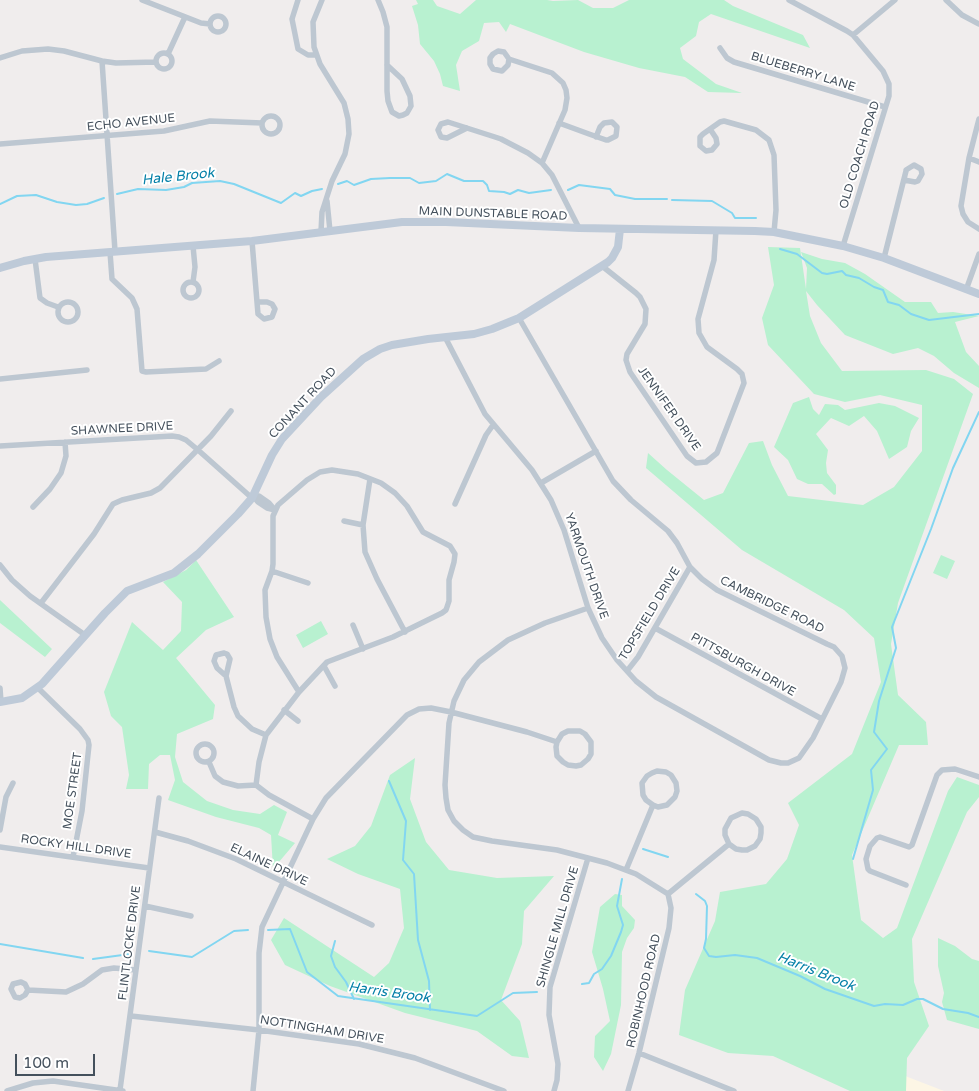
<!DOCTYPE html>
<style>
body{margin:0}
#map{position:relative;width:979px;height:1091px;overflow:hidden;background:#f0eded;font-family:"Varela Round",sans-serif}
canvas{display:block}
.scale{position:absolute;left:15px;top:1054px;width:80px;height:22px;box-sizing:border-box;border:2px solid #44505c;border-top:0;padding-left:6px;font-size:15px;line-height:18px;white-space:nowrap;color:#44505c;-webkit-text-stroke:4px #fff;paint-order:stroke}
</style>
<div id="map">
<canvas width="979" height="1091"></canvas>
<div class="scale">100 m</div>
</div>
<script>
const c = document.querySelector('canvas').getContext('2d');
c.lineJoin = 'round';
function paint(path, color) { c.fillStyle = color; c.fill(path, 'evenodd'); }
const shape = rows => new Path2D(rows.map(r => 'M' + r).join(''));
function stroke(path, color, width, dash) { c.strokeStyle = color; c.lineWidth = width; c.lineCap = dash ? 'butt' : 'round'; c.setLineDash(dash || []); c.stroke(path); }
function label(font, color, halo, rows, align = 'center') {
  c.font = font + ' "Varela Round",sans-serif'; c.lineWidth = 4; c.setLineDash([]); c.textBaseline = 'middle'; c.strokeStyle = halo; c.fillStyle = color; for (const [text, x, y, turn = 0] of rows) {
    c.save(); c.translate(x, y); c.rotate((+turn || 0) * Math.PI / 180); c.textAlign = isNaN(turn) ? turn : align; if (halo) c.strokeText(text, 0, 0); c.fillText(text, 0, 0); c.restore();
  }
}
paint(shape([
 [900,1074,944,1091,900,1091]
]), '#fdf6e5');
paint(shape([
 [416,0,433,0,437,6,460,14,476,0,547,0,553,1,578,0,593,8,613,8,629,0,724,0,733,6,803,35,810,48,711,14,699,22,696,36,680,48,683,59,716,84,742,93,708,92,685,77,639,68,584,52,510,24,506,32,499,22,484,23,479,41,462,51,456,65,460,91,443,86,440,74,434,61,420,44,418,25,412,6,418,4],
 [768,247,800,248,806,289,807,268,801,252,822,259,845,263,865,274,905,302,931,302,938,313,953,312,979,316,955,322,966,352,979,366,979,388,954,373,934,356,918,348,893,354,845,335,817,305,806,291,810,316,821,343,842,371,926,370,954,379,973,394,898,603,891,644,898,695,926,722,928,745,899,745,852,855,861,920,883,938,897,928,948,791,957,777,979,785,979,797,967,812,912,939,914,982,929,1026,907,1058,906,1091,850,1091,773,1056,728,1053,679,1035,685,990,715,921,720,892,766,884,787,859,799,825,788,803,852,754,881,682,874,638,844,610,742,550,646,468,648,453,667,470,704,500,723,493,749,443,763,441,772,465,788,496,863,505,894,487,922,451,922,405,880,395,845,402,814,394,768,345,762,318,774,285],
 [809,397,813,409,819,415,825,404,838,405,845,410,879,403,895,406,919,418,911,431,907,447,889,459,877,431,864,416,849,426,831,418,816,434,828,450,826,463,827,473,836,485,836,494,834,495,822,484,808,484,797,479,788,460,774,447,793,403],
 [941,555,955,561,947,579,933,573],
 [196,560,234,617,206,630,176,658,215,705,213,719,177,734,175,757,183,782,207,801,233,810,260,814,274,805,287,812,278,835,295,843,273,869,271,835,259,828,216,817,168,800,175,780,170,755,160,755,149,764,148,789,126,789,129,775,122,727,111,716,104,692,132,622,163,650,181,631,182,602,163,582,186,570],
 [0,600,52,649,45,657,0,623],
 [321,621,328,634,303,648,296,635],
 [415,758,410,799,426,842,449,870,497,878,554,876,524,911,522,944,501,1000,520,1021,529,1058,512,1056,477,1031,405,1013,330,986,285,965,271,940,284,918,374,977,389,963,404,928,400,889,358,874,327,859,355,846,371,826,390,775],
 [615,894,622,895,622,906,635,920,634,928,627,938,622,952,621,1005,611,1054,603,1071,594,1057,595,1036,610,1021,603,989,592,952,600,907],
 [938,938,955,946,972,959,979,961,979,1029,947,1020,942,1002,944,993,938,966]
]), '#b8f1d0');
stroke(shape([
 [338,184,347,181,354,185,371,179,390,178,410,178,419,183,436,181,447,174,464,181,483,181,487,185,489,191,504,192,510,194,518,190,529,193,551,190],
 [568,190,579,185,610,189,615,195,635,199,667,199],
 [117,194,138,189,166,190,184,187,192,183,220,181,234,184,281,203,295,193,301,196,312,191,322,189],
 [672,200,712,201,732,213,735,218,756,218],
 [0,204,17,196,36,195,57,202,76,205,87,204,104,198],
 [780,249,797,254,822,273,827,274,842,271,846,275,859,278,874,287,883,290,888,302,899,305,911,314,929,320,979,314],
 [389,781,406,821,403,860,414,874,418,940,429,981,430,1010],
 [643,849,668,857],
 [853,859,873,790,871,770,887,749,874,732,879,701,896,648,892,627,931,529,953,468,979,412],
 [696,894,705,901,707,906,706,939,704,948,709,956,716,957,735,955,757,958,800,976,825,989,874,1006,885,1004,903,1005,917,999,923,999,943,1009,968,1013,979,1017],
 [268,930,290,929,307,972,338,996,477,1016,513,993,537,992],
 [335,941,331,956,335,967,346,982,354,999],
 [0,944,83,958],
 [149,951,192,957,234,931,248,930],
 [93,959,130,954],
 [582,984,589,983,594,974,602,969,611,956,621,932,623,925,617,906,622,879]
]), '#82d6f1', 2);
stroke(shape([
 [142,0,201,23,210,24],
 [298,0,292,19,298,49,308,55,316,55],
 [378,0,383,12,387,27,387,91,388,101,392,112,399,116,403,115,407,113,411,106,410,96,402,79,387,65],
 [789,0,847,31,853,35,883,71,889,84,889,96,843,246],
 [946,0,962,15,979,24],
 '210 24a8 8 0 1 1 16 0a8 8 0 1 1-16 0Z',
 [853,35,895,0],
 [720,48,727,58,734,62,885,107],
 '156 61a8 8 0 1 1 16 0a8 8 0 1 1-16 0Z',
 [168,54,185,17],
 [0,58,22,51,48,49,64,51,102,61,116,63,156,62],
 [509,59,508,65,502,71,493,69,490,64,490,58,493,54,498,51,504,52,509,59,552,73,563,83,566,90,567,98,565,110,542,163],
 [102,61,115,251],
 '262 125a9 9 0 1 1 18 0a9 9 0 1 1-18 0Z',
 [979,119,969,158,961,206,963,214,968,222,979,229],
 [559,123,589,134,606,140,608,140,616,136,617,127,612,122,604,123,600,127,596,137],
 [467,128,447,138,441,137,438,130,441,124,448,122,495,137,501,139,528,153,542,163,552,175,579,228],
 [710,129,716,138,717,144,712,150,706,151,700,146,700,137,703,134,720,122,724,121,756,130,769,140,774,155,776,210,774,232],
 [0,144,164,131,210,121,262,123],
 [969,158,979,162],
 [327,201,330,231],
 [321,232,322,212,332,181,345,154,349,134,348,119,344,103,320,64,314,47,313,22,322,0],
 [252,241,257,302,258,314,264,319,272,317,275,309,272,304,267,302,257,302],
 [110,252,112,279,132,298,137,309,142,371,146,372,206,369,219,361],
 [884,258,906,171,906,170,914,165,921,169,922,174,918,181,915,182,904,180],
 [35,259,40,298,47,303,58,307],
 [602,266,636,293,640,297,646,309,645,324,627,354,626,360,630,372,687,456,696,463,706,462,717,453,744,383,742,374,737,369,707,347,699,333,698,319,714,260,716,230],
 '183 290a8 8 0 1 1 16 0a8 8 0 1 1-16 0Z',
 [193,282,195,267,193,246],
 [966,290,979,254],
 '58 312a10 10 0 1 1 20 0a10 10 0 1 1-20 0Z',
 [445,337,485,414,532,470,551,500,564,530,588,608,602,638,617,660,636,681,656,697,769,760,781,763,788,763,799,758,813,738,841,682,845,668,842,656,834,647,827,644,717,590,702,579,690,567,677,543,668,531,631,500,613,481,519,318],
 [0,379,87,370],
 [0,446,172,436,179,437,186,440,198,450,252,498],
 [370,479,363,525,365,552,377,579,405,632],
 [541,483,596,451],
 [253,496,259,496,269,503,275,510],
 [253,496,258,502,267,508,275,510],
 [455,504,486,435,493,425],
 [33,507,50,489,61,473,66,456,65,442],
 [344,521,363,525],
 [0,565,12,580,30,596,85,635],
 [272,571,308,583],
 [41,603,94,534,113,504,122,500,151,493,160,488,211,436,231,411],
 [588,608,545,623,508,640,479,662,464,680,454,701,449,723,445,785,446,798,448,810,454,821,463,830,473,837,492,841,557,850,607,863,636,874,668,894],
 [353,625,363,649],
 [655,628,822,719],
 [224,653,227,654,230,659,226,676,217,668,214,661,216,655,224,653],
 [324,666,335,686],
 [627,671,638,657,690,567],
 [226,676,234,707,238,716,252,729,266,735],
 [0,688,1,702],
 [38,688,80,729,88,740,89,745,82,811,73,857],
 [299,692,277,657,270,639,266,617,265,590,272,571,273,564,273,516,278,505,307,480,320,472,332,470,358,474,381,483,395,493,407,506,423,532,450,546,455,554,454,562,449,580,449,601,446,610,442,613,393,637,327,662,299,692,266,735,259,762,256,785,269,795,313,819],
 [284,710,298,721],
 '196 753a9 9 0 1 1 18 0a9 9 0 1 1-18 0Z',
 [209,762,215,776,223,782,238,786,256,785],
 [0,830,6,797,13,783],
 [155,832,188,841,236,859,372,925],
 [0,847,149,868],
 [626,870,653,805,658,807,667,805,675,797,677,791,676,783,671,775,666,772,657,771,652,773,647,776,642,783,643,795,646,800,653,805],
 [906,885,870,871,868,869,866,859,870,846,877,838,880,837,909,847,912,845,937,775,942,770,955,769,979,777],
 [668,894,729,844,736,849,742,850,747,850,755,846,760,839,761,833,761,827,756,819,748,814,742,813,731,818,725,829,725,835,729,844],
 [145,906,191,916],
 [28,990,25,995,20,998,15,997,11,989,13,984,21,982,25,984,28,990,66,992,83,984,102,970,114,968,136,970],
 [131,1016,259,1030,359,1044,415,1058,504,1091],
 [639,1053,734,1091],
 [120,1090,159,798],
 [7,1091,33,1083,53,1081,123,1091],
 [253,1091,259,1030,259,953,262,927,313,819,326,798,407,715,419,709,431,708,451,712,527,732,557,742,562,734,568,731,580,731,585,734,591,742,591,754,588,759,581,765,576,766,568,765,563,762,557,756,556,747,557,742],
 [554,1091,557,1080,558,1064,549,1015,550,987,588,858],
 [628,1091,639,1053,669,928,671,908,668,894]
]), '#bdc7d1', 5.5);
stroke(shape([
 [0,268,24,261,46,257,252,241,402,222,446,222,579,228,755,231,774,232,843,246,884,258,979,294],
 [0,702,22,698,42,684,105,613,127,591,174,573,198,554,238,514,252,498,272,455,282,439,321,397,363,359,380,349,392,345,428,339,474,334,492,329,519,318,608,262,612,258,618,247,620,229]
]), '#becad8', 8);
label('12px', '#44505c', '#fff', [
 ["BLUEBERRY LANE",803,72,17],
 ["ECHO AVENUE",131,123,-6],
 ["OLD COACH ROAD",860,155,-73],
 ["MAIN DUNSTABLE ROAD",493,214,2],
 ["CONANT ROAD",303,403,-47],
 ["JENNIFER DRIVE",669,409,55],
 ["SHAWNEE DRIVE",122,429,-3],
 ["YARMOUTH DRIVE",586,566,71],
 ["CAMBRIDGE ROAD",772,605,26],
 ["TOPSFIELD DRIVE",650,614,-59],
 ["PITTSBURGH DRIVE",743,665,29],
 ["MOE STREET",73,791,-82],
 ["ROCKY HILL DRIVE",76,847,8],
 ["ELAINE DRIVE",269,865,25],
 ["SHINGLE MILL DRIVE",558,927,-74],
 ["FLINTLOCKE DRIVE",130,943,-83],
 ["ROBINHOOD ROAD",644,991,-77],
 ["NOTTINGHAM DRIVE",322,1030,9]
]);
label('italic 14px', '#0580a8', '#fff', [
 ["Hale Brook",178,177,-6],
 ["Harris Brook",816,972,22],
 ["Harris Brook",389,993,8]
]);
</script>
